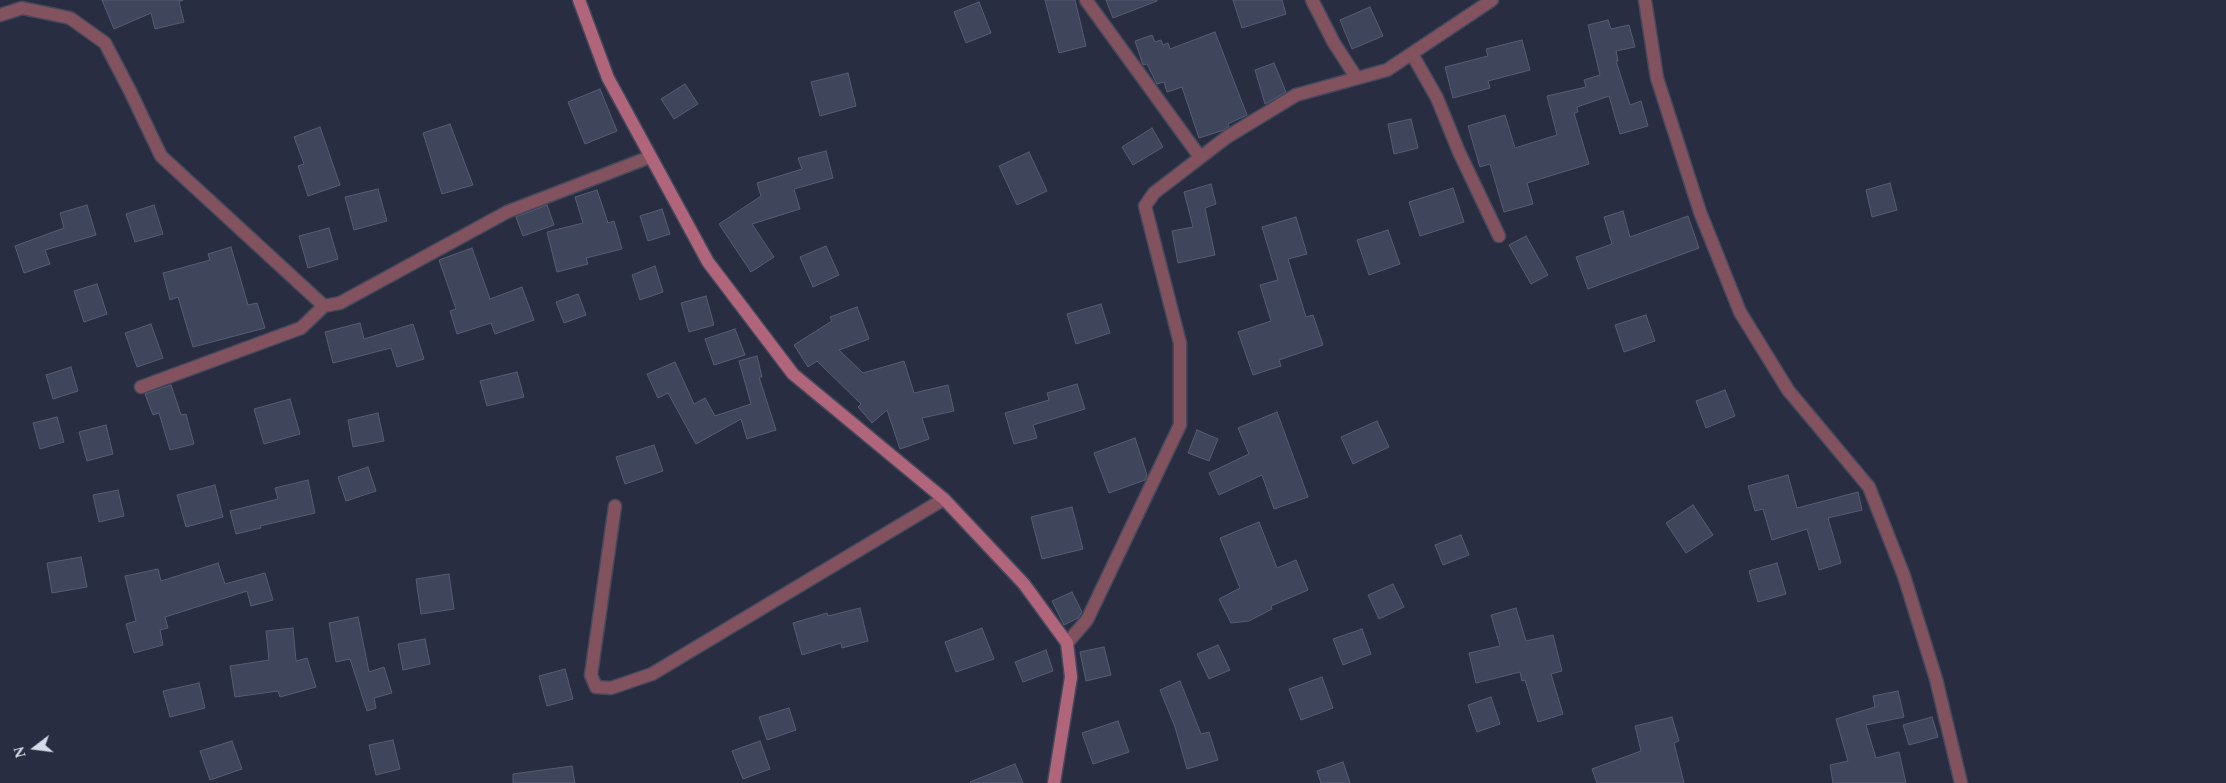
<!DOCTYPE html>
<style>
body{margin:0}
#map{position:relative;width:2226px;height:783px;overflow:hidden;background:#282d41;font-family:Spectral,serif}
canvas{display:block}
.north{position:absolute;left:10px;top:723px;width:50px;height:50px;-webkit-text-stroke:4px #282d41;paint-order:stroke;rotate:255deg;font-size:14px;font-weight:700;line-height:20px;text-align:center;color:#d7dbe8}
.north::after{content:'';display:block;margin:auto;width:18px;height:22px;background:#d7dbe8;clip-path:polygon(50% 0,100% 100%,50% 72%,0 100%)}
</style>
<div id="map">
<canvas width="2226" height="783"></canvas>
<div class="north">N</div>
</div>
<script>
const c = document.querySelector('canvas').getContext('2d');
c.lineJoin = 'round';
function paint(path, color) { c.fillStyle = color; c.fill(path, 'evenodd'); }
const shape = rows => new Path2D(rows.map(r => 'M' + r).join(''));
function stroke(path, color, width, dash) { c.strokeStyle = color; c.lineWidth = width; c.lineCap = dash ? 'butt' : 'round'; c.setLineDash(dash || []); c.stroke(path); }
const building = shape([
 [102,0,183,0,179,2,184,22,155,29,151,13,114,29,102,0],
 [1045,0,1075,0,1086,46,1059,53,1045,0],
 [1106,0,1157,0,1157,1,1113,18,1106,0],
 [1233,0,1282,0,1286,14,1242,28,1233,0],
 [979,2,991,33,966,43,954,12,979,2],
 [1370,7,1383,36,1352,49,1340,20,1370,7],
 [1608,20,1611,29,1629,25,1635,47,1616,51,1618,61,1616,61,1630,105,1641,101,1648,126,1620,134,1609,96,1577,107,1578,112,1574,113,1589,164,1527,183,1533,204,1504,212,1490,164,1480,167,1468,126,1505,115,1515,148,1557,135,1547,96,1586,87,1584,80,1600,75,1588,25,1608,20],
 [1215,32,1247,115,1228,124,1229,126,1224,130,1199,138,1182,87,1167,92,1164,82,1157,84,1147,64,1143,65,1135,41,1152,35,1155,42,1161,40,1163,45,1168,43,1170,49,1215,32],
 [1522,40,1530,70,1488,81,1490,88,1453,98,1445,67,1488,56,1486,49,1522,40],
 [1274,63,1286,92,1265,104,1255,70,1274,63],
 [848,73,856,106,820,116,811,82,848,73],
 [685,84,698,104,674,119,661,99,685,84],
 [600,89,617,131,585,144,568,102,600,89],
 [1411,119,1418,148,1394,154,1388,124,1411,119],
 [450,124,473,185,442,194,423,133,450,124],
 [320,127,340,185,308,196,298,166,304,164,294,137,320,127],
 [1152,128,1163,147,1133,165,1122,147,1152,128],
 [826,151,833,178,794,189,800,209,752,224,774,257,751,272,719,224,761,196,757,183,802,169,798,158,826,151],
 [1029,152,1047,191,1017,205,999,166,1029,152],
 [1890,183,1897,210,1872,217,1866,190,1890,183],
 [1211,184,1216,204,1205,208,1215,255,1178,263,1172,231,1193,227,1184,192,1211,184],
 [1453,188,1464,222,1420,236,1409,202,1453,188],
 [378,189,387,221,354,230,345,197,378,189],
 [597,190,608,223,614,221,622,249,586,258,588,264,557,272,547,232,583,223,575,197,597,190],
 [87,205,96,235,45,250,50,264,24,273,15,246,64,228,60,213,87,205],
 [154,205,163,234,135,242,126,214,154,205],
 [547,205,554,225,523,236,516,217,547,205],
 [662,209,670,234,648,241,640,216,662,209],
 [1623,211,1630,237,1688,216,1699,248,1588,289,1576,257,1612,244,1604,217,1623,211],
 [1296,217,1307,254,1288,259,1306,317,1313,315,1323,345,1279,360,1281,366,1253,375,1238,332,1271,321,1260,285,1278,280,1262,227,1296,217],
 [329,228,338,259,308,268,299,236,329,228],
 [1388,230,1400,264,1369,275,1357,240,1388,230],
 [1526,236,1548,275,1531,284,1509,245,1526,236],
 [826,246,839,275,813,287,800,257,826,246],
 [231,247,248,305,257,303,265,328,193,347,178,297,170,300,163,273,210,260,208,254,231,247],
 [472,248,490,299,522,287,534,320,495,334,491,323,457,334,450,311,456,309,439,260,472,248],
 [655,266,663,292,640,300,632,275,655,266],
 [97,284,107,314,84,322,74,291,97,284],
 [578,294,586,315,564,323,556,302,578,294],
 [706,296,714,325,689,332,681,303,706,296],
 [1101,304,1110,333,1076,344,1067,314,1101,304],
 [857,307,869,339,839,350,863,373,904,361,914,393,948,385,954,411,922,418,929,439,900,449,887,410,872,423,858,407,861,404,817,361,808,367,794,345,832,321,830,317,857,307],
 [1646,315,1655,341,1624,352,1615,325,1646,315],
 [360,323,364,339,413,324,424,359,397,367,391,348,333,363,325,332,360,323],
 [151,324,163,358,137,367,125,333,151,324],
 [735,329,745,355,714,365,705,339,735,329],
 [757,356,762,377,759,377,776,430,747,439,741,419,696,444,668,393,658,398,647,374,675,362,694,404,705,398,715,416,751,404,739,361,757,356],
 [71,367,78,391,53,399,46,375,71,367],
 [517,372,524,397,487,406,480,381,517,372],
 [1077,384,1085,409,1033,425,1037,438,1014,444,1005,413,1049,400,1047,393,1077,384],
 [171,385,181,415,186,414,194,444,170,450,159,413,153,415,145,394,171,385],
 [1725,390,1735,416,1706,428,1696,401,1725,390],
 [290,399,300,434,264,444,254,409,290,399],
 [1277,412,1308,497,1274,509,1262,475,1219,495,1209,473,1249,454,1238,428,1277,412],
 [378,413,384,441,353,447,348,420,378,413],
 [57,417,64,442,40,449,33,423,57,417],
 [1377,421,1389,447,1353,464,1341,437,1377,421],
 [106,425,113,454,87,461,79,432,106,425],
 [1197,430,1218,439,1209,461,1188,453,1197,430],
 [1135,438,1147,475,1145,480,1109,493,1094,453,1135,438],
 [654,445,663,471,625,484,616,457,654,445],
 [368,467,376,491,346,501,338,477,368,467],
 [1788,475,1797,508,1858,492,1862,510,1828,518,1841,563,1819,570,1807,529,1772,540,1763,509,1755,511,1748,486,1788,475],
 [308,480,315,513,260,526,261,528,236,534,230,511,278,499,275,488,308,480],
 [215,485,223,517,186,527,177,495,215,485],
 [118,490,124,516,99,522,93,495,118,490],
 [1693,505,1713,535,1686,553,1666,523,1693,505],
 [1072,507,1083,549,1042,559,1031,517,1072,507],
 [1259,522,1277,568,1296,560,1308,590,1271,606,1272,609,1249,621,1231,623,1219,599,1240,588,1220,538,1259,522],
 [1461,535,1469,555,1443,565,1435,545,1461,535],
 [81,557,87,587,52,593,47,563,81,557],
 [218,563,225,584,265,573,273,600,251,606,247,591,165,617,168,628,160,630,163,645,134,653,126,624,136,621,125,576,158,569,161,581,218,563],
 [1777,563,1786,594,1758,602,1749,571,1777,563],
 [449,574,454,609,421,614,416,579,449,574],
 [1393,584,1404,607,1379,619,1368,595,1393,584],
 [1072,592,1082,612,1078,618,1064,625,1052,601,1072,592],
 [860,608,868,641,842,648,841,643,802,655,793,623,827,613,828,616,860,608],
 [1516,608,1526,641,1553,635,1562,671,1551,674,1563,714,1538,722,1525,680,1522,681,1520,672,1476,683,1469,653,1500,646,1491,615,1516,608],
 [358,617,369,672,384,667,392,693,374,698,376,708,367,711,350,659,336,662,329,623,358,617],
 [293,628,296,661,307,658,316,687,280,697,278,691,235,697,230,666,269,660,266,631,293,628],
 [982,628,994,659,956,672,945,642,982,628],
 [1362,629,1371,654,1343,665,1333,639,1362,629],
 [425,639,430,664,403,670,398,644,425,639],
 [1218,645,1230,670,1209,679,1197,654,1218,645],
 [1104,647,1111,675,1086,681,1080,652,1104,647],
 [1046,650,1053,671,1023,682,1015,662,1046,650],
 [565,669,573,699,547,706,539,676,565,669],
 [1322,677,1333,708,1301,720,1289,689,1322,677],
 [1180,681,1201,734,1209,732,1218,760,1187,769,1175,727,1160,690,1180,681],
 [199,683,205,708,170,717,163,691,199,683],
 [1898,691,1904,717,1866,725,1876,758,1899,752,1906,783,1833,783,1830,765,1848,761,1836,719,1875,707,1873,696,1898,691],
 [1491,697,1500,724,1477,732,1468,705,1491,697],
 [789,708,796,730,767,740,759,717,789,708],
 [1672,717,1679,741,1674,743,1684,783,1597,783,1592,769,1641,751,1635,726,1672,717],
 [1932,717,1938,737,1909,745,1903,725,1932,717],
 [1118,721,1129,752,1093,764,1082,733,1118,721],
 [393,740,400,769,376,775,369,745,393,740],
 [232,741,242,769,210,780,200,751,232,741],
 [760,741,770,769,743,779,732,751,760,741],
 [1343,762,1350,783,1321,783,1317,771,1343,762],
 [1015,764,1023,783,971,783,970,782,1015,764],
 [572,766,575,783,513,783,513,774,572,766]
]);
paint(building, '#3f455b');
stroke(building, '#575d74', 1);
const street = shape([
 [1086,0,1200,157],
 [1312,0,1334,43,1356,77],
 [1645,0,1657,78,1700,212,1740,312,1788,390,1869,487,1904,576,1936,679,1961,783],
 [0,15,22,8,70,18,105,43,130,91,161,156,324,306],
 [1412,54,1437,98,1459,152,1499,236],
 [141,387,301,328,324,306,340,303,507,212,650,157],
 [615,506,591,675,596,687,611,688,652,674,944,499],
 [1067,643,1087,620,1180,425,1180,343,1145,206,1154,193,1227,137,1296,95,1387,70,1492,0]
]);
const secondary = shape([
 [579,0,608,78,708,262,793,374,944,499,1024,584,1067,643,1071,677,1054,783]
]);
stroke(street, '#44495c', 15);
stroke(secondary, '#44495c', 15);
stroke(street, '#83525f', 12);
stroke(secondary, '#b1657a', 12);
</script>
